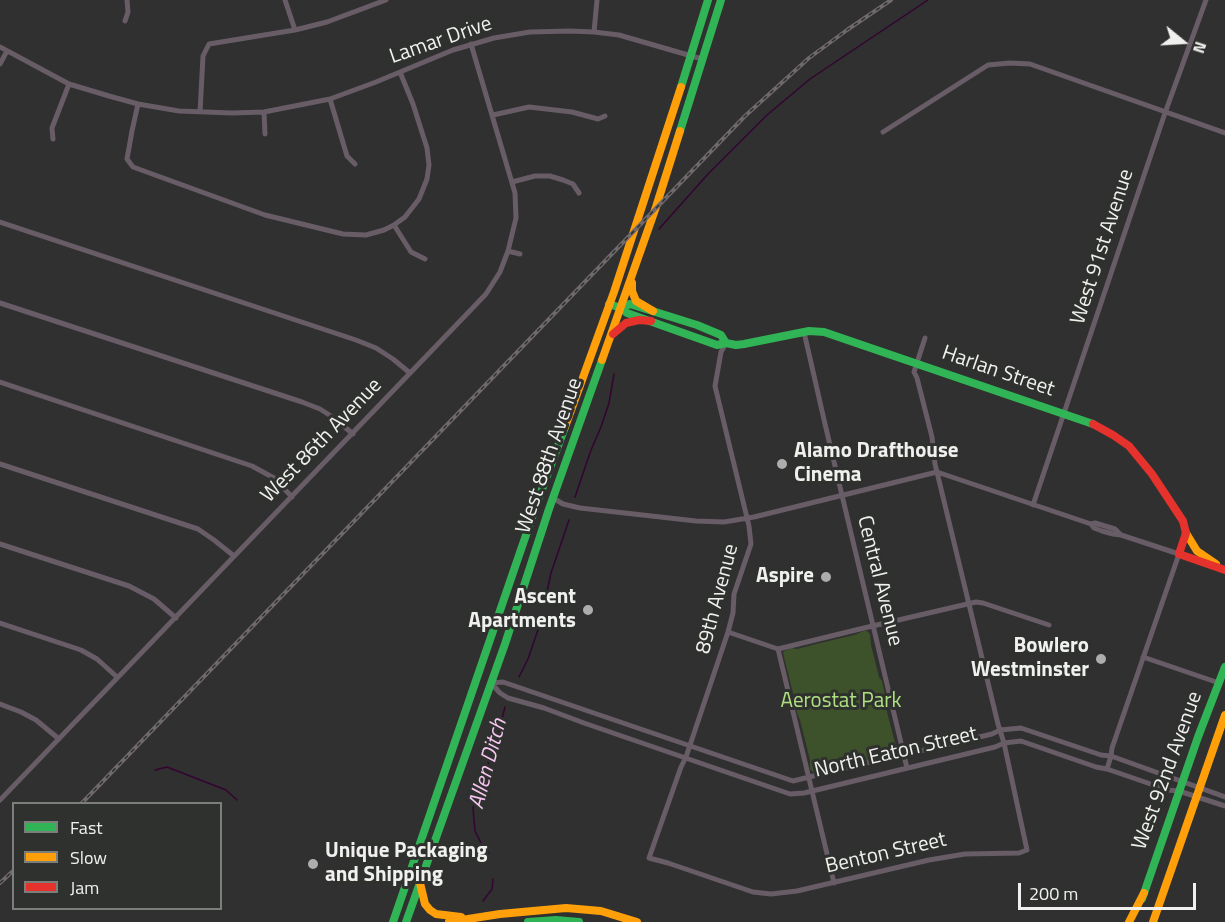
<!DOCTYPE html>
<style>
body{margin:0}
#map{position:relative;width:1225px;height:922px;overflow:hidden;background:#2f302f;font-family:"Titillium Web",sans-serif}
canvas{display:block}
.legend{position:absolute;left:12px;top:802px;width:210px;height:108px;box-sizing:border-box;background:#2f312e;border:2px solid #7c7e7b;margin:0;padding:8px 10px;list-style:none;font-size:18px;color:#f0f1ef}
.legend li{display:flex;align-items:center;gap:12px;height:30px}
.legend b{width:30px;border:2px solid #7c7e7b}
.north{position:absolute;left:1153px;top:12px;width:60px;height:60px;-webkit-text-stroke:4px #2f312e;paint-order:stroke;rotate:108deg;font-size:16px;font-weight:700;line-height:24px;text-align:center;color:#f0f1ef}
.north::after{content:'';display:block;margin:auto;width:21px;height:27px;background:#f0f1ef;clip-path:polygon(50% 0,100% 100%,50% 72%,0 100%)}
.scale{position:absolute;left:1018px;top:883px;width:178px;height:27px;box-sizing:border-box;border:3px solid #f0f1ef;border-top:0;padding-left:8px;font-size:18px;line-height:21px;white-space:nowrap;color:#f0f1ef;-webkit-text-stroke:4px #2f312e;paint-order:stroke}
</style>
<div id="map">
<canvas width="1225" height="922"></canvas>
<ul class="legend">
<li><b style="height:8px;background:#30b455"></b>Fast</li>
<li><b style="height:8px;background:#ff9f0a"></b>Slow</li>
<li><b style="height:8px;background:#e5322d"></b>Jam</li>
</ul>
<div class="north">N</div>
<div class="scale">200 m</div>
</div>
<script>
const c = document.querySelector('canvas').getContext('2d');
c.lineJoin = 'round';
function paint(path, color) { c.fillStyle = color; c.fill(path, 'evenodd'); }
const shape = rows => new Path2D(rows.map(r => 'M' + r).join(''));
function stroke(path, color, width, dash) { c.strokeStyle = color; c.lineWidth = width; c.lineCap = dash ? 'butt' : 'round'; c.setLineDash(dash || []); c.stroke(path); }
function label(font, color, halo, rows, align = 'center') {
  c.font = font + ' "Titillium Web",sans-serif'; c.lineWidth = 6; c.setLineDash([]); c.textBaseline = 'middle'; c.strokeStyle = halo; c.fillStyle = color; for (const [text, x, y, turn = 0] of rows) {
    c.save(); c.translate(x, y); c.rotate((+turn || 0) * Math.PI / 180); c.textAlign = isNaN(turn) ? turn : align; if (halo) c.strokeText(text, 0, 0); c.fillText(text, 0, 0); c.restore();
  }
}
paint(shape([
 [864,631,867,631,870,634,871,645,879,677,882,681,886,699,885,704,894,739,898,751,895,754,814,773,810,769,810,760,800,720,797,713,796,705,783,653,784,651,791,648,797,649,816,644,854,635]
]), '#3d512b');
stroke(shape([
 [659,229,708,174,767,115,810,79,928,0],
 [575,497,591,450,601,427,609,403,614,374],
 [545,601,551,573,569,520],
 [519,677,528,659,542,618],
 [155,770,167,767,226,790,237,800],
 [489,853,481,843,475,831,473,808,497,738,505,707],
 [483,901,492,889,493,879]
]), '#340432', 1.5);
stroke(shape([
 [285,0,295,30],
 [125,21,128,12,127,0],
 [594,32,597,0],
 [0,47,69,84,109,96,138,104,179,111,232,113,264,112,330,99,376,82,453,50,494,38,530,32,570,31,594,32,619,35,702,59],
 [0,64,7,51],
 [330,99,347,156,355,164],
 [138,104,132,131,127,159,133,167,265,215,343,234,366,235,384,230,394,225,405,217,419,199,427,179,429,165,427,148,413,104,400,72],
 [200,112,203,56,209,44,295,30,327,22,386,0],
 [264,112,265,134],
 [493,115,529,107,572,112,598,119,605,116],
 [883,132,988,65,1010,63,1030,64,1225,133],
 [53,139,52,128,69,84],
 [512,182,535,176,550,176,563,180,573,184,579,193],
 [0,222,356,340,376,348,393,359,410,373],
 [394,225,411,252,425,259],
 [508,251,520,254],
 [0,303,302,402,320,409,334,418,353,434],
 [804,332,825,424,907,768],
 [726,343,721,352,715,386,749,526,751,544,734,594,733,613,728,632,686,757,681,767,649,858,668,863,753,892,771,894,797,891,929,860,965,854,1019,853,1027,850,1004,743,998,724,935,464,932,437,917,378,914,372,925,338],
 [0,382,252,466,274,478,292,497],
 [0,464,198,529,214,540,234,556],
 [553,498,563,504,580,508,696,521,724,522,754,517,937,472,1091,524,1094,528,1102,531,1113,534,1121,535,1179,554,1112,748,1111,756,1107,769],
 [1033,505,1165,113,1206,0],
 [1091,524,1095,523,1115,529,1121,535],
 [0,544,129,586,154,599,176,618],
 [0,623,81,650,97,659,117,677],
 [728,632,778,649,864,628,976,602,983,603,1049,625],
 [778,649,834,883],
 [1143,657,1219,683],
 [491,683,500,693,508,698,544,708,584,723,790,794,804,793,995,747,1004,743,1021,741,1096,767,1107,769,1168,790,1179,791,1225,806],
 [491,683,503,682,793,781,895,756,912,753,992,734,1000,730,1021,728,1101,755,1111,756,1225,797],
 [0,704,21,712,36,720,59,739],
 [0,800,486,294,500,272,508,251,516,218,515,193,471,44]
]), '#685c67', 5);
stroke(shape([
 [681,87,708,0],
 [680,131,721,0],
 [609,304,621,308,627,313,717,345,726,343,736,345,744,344,809,331,824,332,1093,424],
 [621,308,630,304,697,325,721,335,726,343],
 [1142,899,1198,737,1225,667],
 [393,922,537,503,565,427],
 [406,922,505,644,549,509,602,360],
 [528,922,556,920,579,922]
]), '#30b455', 8);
stroke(shape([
 [632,283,632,291,636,301,653,311],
 [602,360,656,207,680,131],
 [565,427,614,292,681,87],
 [1186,533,1197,551,1216,564],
 [420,883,425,904,430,910,436,914,461,917],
 [449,922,500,914,566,908,601,911,637,922],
 [1129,922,1144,893],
 [1153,922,1225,715]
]), '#ff9f0a', 8);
stroke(shape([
 [613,334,626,323,639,320,651,321],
 [1093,424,1113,435,1129,446,1152,474,1183,521,1186,533,1179,554,1225,570]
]), '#e5322d', 8);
const rail = shape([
 [81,804,745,116,809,58,847,30,891,0],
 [0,883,14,870]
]);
stroke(rail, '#6f696e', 4);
stroke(rail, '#2f312e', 1.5, [4.5]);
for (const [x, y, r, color] of [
 [782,464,6,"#acadac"],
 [826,577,6,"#acadac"],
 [588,610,6,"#acadac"],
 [1101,659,6,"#acadac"],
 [313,864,6,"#acadac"]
]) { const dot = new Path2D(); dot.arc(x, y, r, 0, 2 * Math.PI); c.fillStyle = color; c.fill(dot); stroke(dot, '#2f312e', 2); }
label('21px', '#f0f1ef', '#2f312e', [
 ["Lamar Drive",441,41,-19],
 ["West 91st Avenue",1103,247,-72],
 ["Harlan Street",998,372,19],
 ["West 86th Avenue",322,441,-46],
 ["West 88th Avenue",550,456,-71],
 ["Central Avenue",879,581,76],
 ["89th Avenue",718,599,-75],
 ["North Eaton Street",896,753,-13],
 ["West 92nd Avenue",1168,771,-70],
 ["Benton Street",886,854,-13]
]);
label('bold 21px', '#f0f1ef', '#2f312e', [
 ["Alamo Drafthouse",794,452,"left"],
 ["Cinema",794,476,"left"],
 ["Aspire",814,577],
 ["Ascent",576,598],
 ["Apartments",576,622],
 ["Bowlero",1089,647],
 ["Westminster",1089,671],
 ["Unique Packaging",325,852,"left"],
 ["and Shipping",325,876,"left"]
], 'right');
label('21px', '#afe080', '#2f312e', [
 ["Aerostat Park",841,702]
]);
label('italic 22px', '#f7c6f2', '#2f312e', [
 ["Allen Ditch",489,764,-75]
]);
</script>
